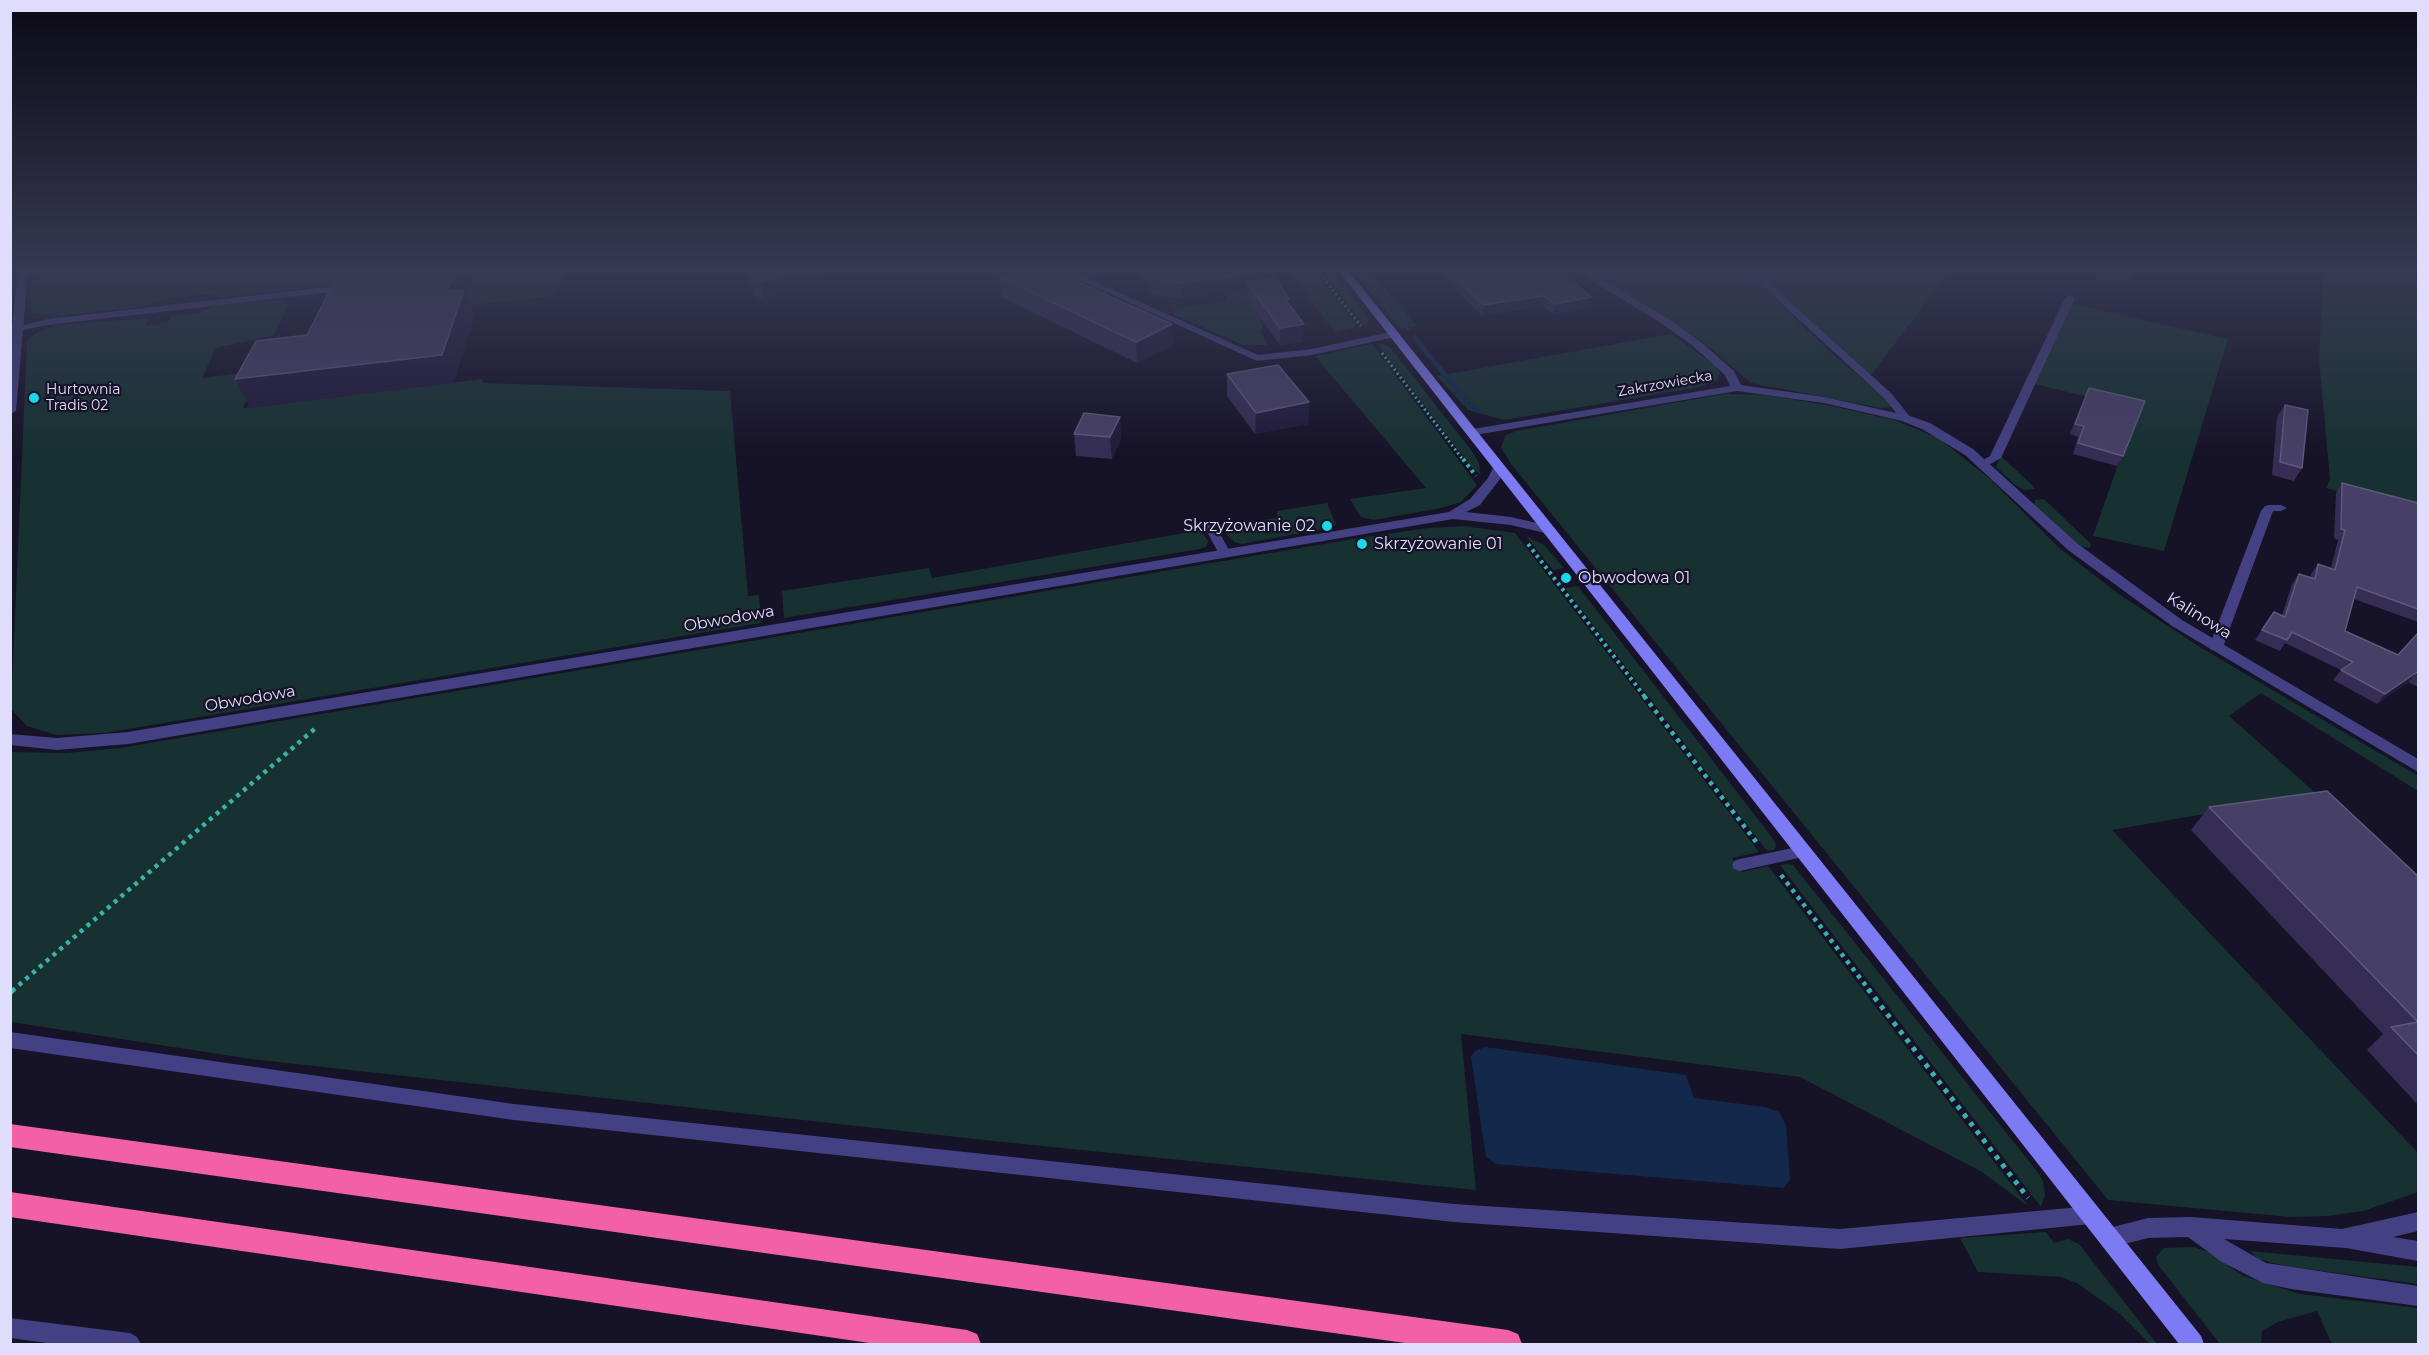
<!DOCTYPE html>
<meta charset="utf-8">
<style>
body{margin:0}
#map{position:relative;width:2429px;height:1355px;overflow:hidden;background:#161228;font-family:Montserrat,sans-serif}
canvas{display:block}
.frame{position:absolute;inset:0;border:12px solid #e0dcfc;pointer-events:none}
</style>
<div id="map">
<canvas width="2429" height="1355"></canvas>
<div class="frame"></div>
</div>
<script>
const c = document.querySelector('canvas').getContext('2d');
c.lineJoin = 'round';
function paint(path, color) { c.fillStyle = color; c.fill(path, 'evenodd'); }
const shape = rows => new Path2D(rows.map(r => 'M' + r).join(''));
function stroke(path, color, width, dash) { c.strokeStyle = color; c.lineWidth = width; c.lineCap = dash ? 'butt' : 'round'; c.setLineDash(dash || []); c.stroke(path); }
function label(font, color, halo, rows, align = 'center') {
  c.font = font + ' Montserrat,sans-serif'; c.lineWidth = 4.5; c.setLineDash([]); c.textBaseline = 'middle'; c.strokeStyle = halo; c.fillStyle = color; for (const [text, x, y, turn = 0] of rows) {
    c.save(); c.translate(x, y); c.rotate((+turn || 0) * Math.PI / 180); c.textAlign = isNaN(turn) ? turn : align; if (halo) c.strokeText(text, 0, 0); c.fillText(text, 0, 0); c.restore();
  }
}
paint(shape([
 [55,270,143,270,144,272,356,270,353,277,328,286,220,298,210,294,168,298,142,307,64,315,33,314,30,307,32,281,42,273],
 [474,270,564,270,561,284,552,296,462,306],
 [1241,270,1256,270,1274,295,1247,299,1261,319,1263,328,1260,332,1268,345,1243,345,1173,314,1175,310,1180,308,1228,301,1224,293],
 [1287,270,1314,270,1358,327,1335,332],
 [1321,270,1330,270,1367,317,1368,323,1364,325],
 [1352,270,1369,270,1417,326,1401,329],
 [1585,270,1744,270,1835,356,1890,402,1893,407,1881,408,1751,383,1704,343,1670,320],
 [1753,270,1927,270,1947,274,1871,375,1861,370,1829,342],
 [2323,270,2418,270,2418,514,2326,488,2330,479,2319,359],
 [271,300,282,301,288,306,274,335,216,348,202,378,259,371,243,408,483,379,482,383,730,391,748,596,759,595,761,623,104,733,56,735,27,726,11,709,27,341,36,333,56,325,150,318,146,326,167,323,171,316,198,313,217,305],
 [2072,304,2228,339,2164,551,2093,536,2122,453,2124,406,2035,384],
 [1671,334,1716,366,1720,372,1717,381,1700,387,1504,420,1468,410,1437,376],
 [1377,343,1390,347,1471,450,1479,463,1480,474,1472,468],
 [1372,344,1477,485,1461,502,1441,508,1374,520,1361,517,1350,499,1426,488,1315,356],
 [1725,394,1765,395,1826,405,1894,420,1938,438,1989,478,2058,547,2120,595,2200,647,2418,776,2418,791,2261,693,2229,716,2418,884,2291,799,2112,830,2418,1153,2418,1192,2363,1211,2328,1216,2290,1217,2108,1200,1511,464,1501,447,1506,435,1517,431],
 [2001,456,2033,486,2035,489,2024,490,2015,485,1996,467],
 [2044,499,2091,544,2090,548,2080,546,2034,504,2035,500],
 [1327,503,1336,525,1328,528,1242,544,1234,542,1219,526,1277,518,1277,511],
 [1465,526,1515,533,1759,852,1732,858,1742,872,1768,866,2028,1206,1982,1172,1800,1077,1461,1034,1476,1190,993,1141,251,1059,11,1022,10,752,67,753,120,748,1359,538,1428,528],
 [1201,530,1208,541,1206,547,1200,549,784,618,782,591,929,568,932,578],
 [1526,536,1544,545,1564,568,1553,570],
 [1578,586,1774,840,1776,846,1774,850,1767,851,1565,588],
 [1788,864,1793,865,2036,1170,2043,1181,2045,1195,2041,1207,1780,865],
 [2046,1232,2054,1243,2068,1239,2079,1244,2157,1344,2150,1344,2120,1314,2077,1283,2061,1277,1978,1272,1960,1238],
 [2194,1247,2211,1253,2243,1276,2300,1294,2418,1308,2418,1344,2332,1344,2317,1311,2278,1322,2262,1331,2261,1344,2220,1344,2159,1266,2156,1257,2164,1248],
 [2250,1251,2418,1267,2418,1284,2285,1266,2258,1259]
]), '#163130');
paint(shape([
 [1485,1047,1686,1075,1694,1098,1765,1107,1779,1112,1786,1125,1790,1179,1784,1188,1496,1164,1486,1157,1471,1057,1475,1051]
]), '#13294b');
stroke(shape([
 [1361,270,1408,328],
 [1415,338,1467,402,1480,411]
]), '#13294b', 5);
stroke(shape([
 [1317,270,1361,326],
 [1382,353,1464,461]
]), '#3bb2a9', 3, [2, 3]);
stroke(shape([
 [1463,459,1476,476],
 [1528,544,1645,697]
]), '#3bb2a9', 4, [3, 4]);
stroke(shape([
 [1644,696,1757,843],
 [1781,875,1870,991],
 [12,991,318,726]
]), '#3bb2a9', 4.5, [4, 5]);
stroke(shape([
 [1868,989,2028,1198],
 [10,993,14,989]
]), '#3bb2a9', 5, [4.5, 6]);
paint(shape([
 [23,270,45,270,41,273,20,275,20,271,23,270],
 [1058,270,1069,270,1258,355,1312,349,1395,331,1400,334,1395,337,1312,355,1257,361,1058,270],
 [1745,270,1754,270,1892,394,1911,418,1910,420,1902,420,1884,398,1745,270],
 [346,285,349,286,349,290,48,325,18,331,13,328,48,319,346,285],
 [2070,295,2075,298,2001,458,1987,466,1979,466,1979,462,1990,456,2065,298,2070,295],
 [2269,505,2281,505,2287,508,2281,511,2273,511,2223,647,2221,650,2211,650,2209,647,2261,511,2265,506,2269,505],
 [1211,524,1217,528,1231,554,1229,557,1221,557,1219,554,1205,528,1211,524],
 [1802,846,1807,848,1810,852,1807,856,1740,871,1734,869,1732,865,1734,861,1740,859,1802,846],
 [10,1032,514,1104,1454,1204,1840,1229,2091,1206,2098,1208,2101,1215,2098,1222,2091,1224,1840,1249,1454,1222,514,1120,10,1048,10,1032],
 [2418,1212,2418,1231,2393,1237,2418,1241,2418,1261,2346,1248,2224,1239,2266,1263,2418,1286,2418,1306,2291,1289,2263,1283,2222,1262,2188,1237,2148,1238,2109,1248,2102,1245,2099,1238,2102,1231,2109,1228,2148,1218,2191,1217,2342,1229,2418,1212],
 [10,1318,130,1333,137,1337,141,1344,55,1344,10,1338,10,1318]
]), '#434183');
paint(shape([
 [18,270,28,270,16,411,10,414,10,347,18,270],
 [1574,270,1585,270,1669,319,1701,342,1734,371,1741,385,1824,397,1910,416,1930,423,1973,449,2078,544,2182,620,2418,759,2418,772,2172,626,2068,550,1965,455,1922,429,1902,421,1824,403,1737,391,1469,436,1467,433,1473,429,1730,386,1725,375,1693,346,1661,323,1574,270],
 [1499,463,1505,467,1500,479,1480,505,1466,512,1511,517,1554,527,1556,530,1554,533,1549,534,1511,525,1453,519,128,744,57,750,10,745,10,734,57,738,128,732,1449,512,1470,499,1488,478,1495,464,1499,463]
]), '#434183');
paint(shape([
 [1338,270,1348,270,2201,1336,2204,1344,2179,1344,1338,270]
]), '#7d7bf4');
paint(shape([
 [10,1124,1508,1330,1518,1334,1522,1344,1412,1344,10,1147,10,1124],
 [10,1192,967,1330,977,1334,981,1344,876,1344,10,1217,10,1192]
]), '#f261a8');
paint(shape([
 [748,270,822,270,823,277,765,301,753,295],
 [1138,270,1252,270,1254,281,1289,304,1303,342,1280,345,1247,299,1247,290,1181,299,1153,295],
 [1436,270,1558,270,1592,297,1590,308,1553,315,1543,306,1482,316],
 [2098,270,2132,270,2125,286,2094,282],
 [999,277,1173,345,1137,363,1001,297],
 [1227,374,1309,402,1308,424,1255,434,1227,396],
 [2089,388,2123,456,2117,466,2073,454,2078,437,2070,434],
 [2285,405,2302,468,2294,481,2272,475,2277,417],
 [1120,417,1121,439,1112,459,1076,456,1074,434],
 [2342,483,2418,503,2418,622,2354,599,2345,631,2398,655,2418,633,2418,687,2408,682,2377,704,2333,680,2341,670,2285,643,2280,651,2255,640,2274,612,2282,615,2292,584,2299,574,2310,578,2311,574,2318,564,2331,568,2338,540,2334,538,2336,493],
 [2209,807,2418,876,2418,1105,2367,1050,2383,1034,2191,830]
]), '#352d54');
paint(shape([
 [455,270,474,270,466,295,474,316,454,383,250,408,235,379],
 [792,270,822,270,823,277,765,301,760,282],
 [1254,273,1254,290,1247,282,1247,290,1181,299,1181,283],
 [1544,296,1543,306,1482,316,1483,305],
 [1592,297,1590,308,1553,315,1555,304],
 [1172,324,1173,345,1137,363,1136,342],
 [1304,324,1303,342,1280,345,1280,328],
 [1309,402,1308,424,1255,434,1256,413],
 [1120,417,1121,439,1112,459,1110,437],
 [2417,672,2408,682,2377,704,2385,694]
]), '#211a3b');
const building = shape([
 [375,270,455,270,447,291,464,290,442,355,235,379,256,341,307,335,337,276,374,272,375,270],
 [748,270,792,270,760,282,749,277,748,270],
 [1017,270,1051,270,1172,324,1136,342,999,277,1017,270],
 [1147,270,1252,270,1254,273,1181,283,1153,279,1147,270],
 [1448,270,1558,270,1592,297,1555,304,1544,296,1483,305,1448,270],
 [2099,270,2132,270,2130,276,2099,272,2099,270],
 [1275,278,1289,299,1285,299,1304,324,1280,328,1247,282,1275,278],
 [1278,365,1309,402,1256,413,1227,374,1278,365],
 [2089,388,2145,401,2123,456,2078,443,2084,426,2075,424,2089,388],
 [2285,405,2308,410,2302,468,2280,462,2285,405],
 [1084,413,1120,417,1110,437,1074,434,1084,413],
 [2342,483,2418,503,2418,609,2357,587,2345,631,2398,655,2418,633,2418,672,2417,672,2385,694,2341,670,2353,662,2292,632,2287,640,2262,630,2274,612,2285,617,2299,574,2315,579,2318,564,2335,570,2345,530,2341,529,2342,483],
 [2327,791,2418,876,2418,1022,2209,807,2327,791],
 [2418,1022,2418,1055,2391,1027,2418,1022]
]);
paint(building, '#474066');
stroke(building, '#5f587d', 1.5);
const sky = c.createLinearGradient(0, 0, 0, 459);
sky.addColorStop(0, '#0c0a16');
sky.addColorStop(0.59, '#363953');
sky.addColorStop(1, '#36395300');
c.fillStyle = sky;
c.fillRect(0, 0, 2429, 459);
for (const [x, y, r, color] of [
 [34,398,6,"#18d9ec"],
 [1327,526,6,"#18d9ec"],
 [1362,544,6,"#18d9ec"],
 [1566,578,6,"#18d9ec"]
]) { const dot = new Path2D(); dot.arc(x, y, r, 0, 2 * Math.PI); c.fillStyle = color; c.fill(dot); stroke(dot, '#161228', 2); }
label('14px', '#e0dcfc', '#161228', [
 ["Zakrzowiecka",1665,384,-10]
]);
label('14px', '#e0dcfc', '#161228', [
 ["Hurtownia",46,390],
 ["Tradis 02",46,406]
], 'left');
label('16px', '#e0dcfc', '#161228', [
 ["Skrzyżowanie 02",1315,526,"right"],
 ["Skrzyżowanie 01",1374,544],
 ["Obwodowa 01",1578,578]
], 'left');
label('16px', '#e0dcfc', '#161228', [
 ["Kalinowa",2199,616,32],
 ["Obwodowa",729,619,-10],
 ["Obwodowa",250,699,-10]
]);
</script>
